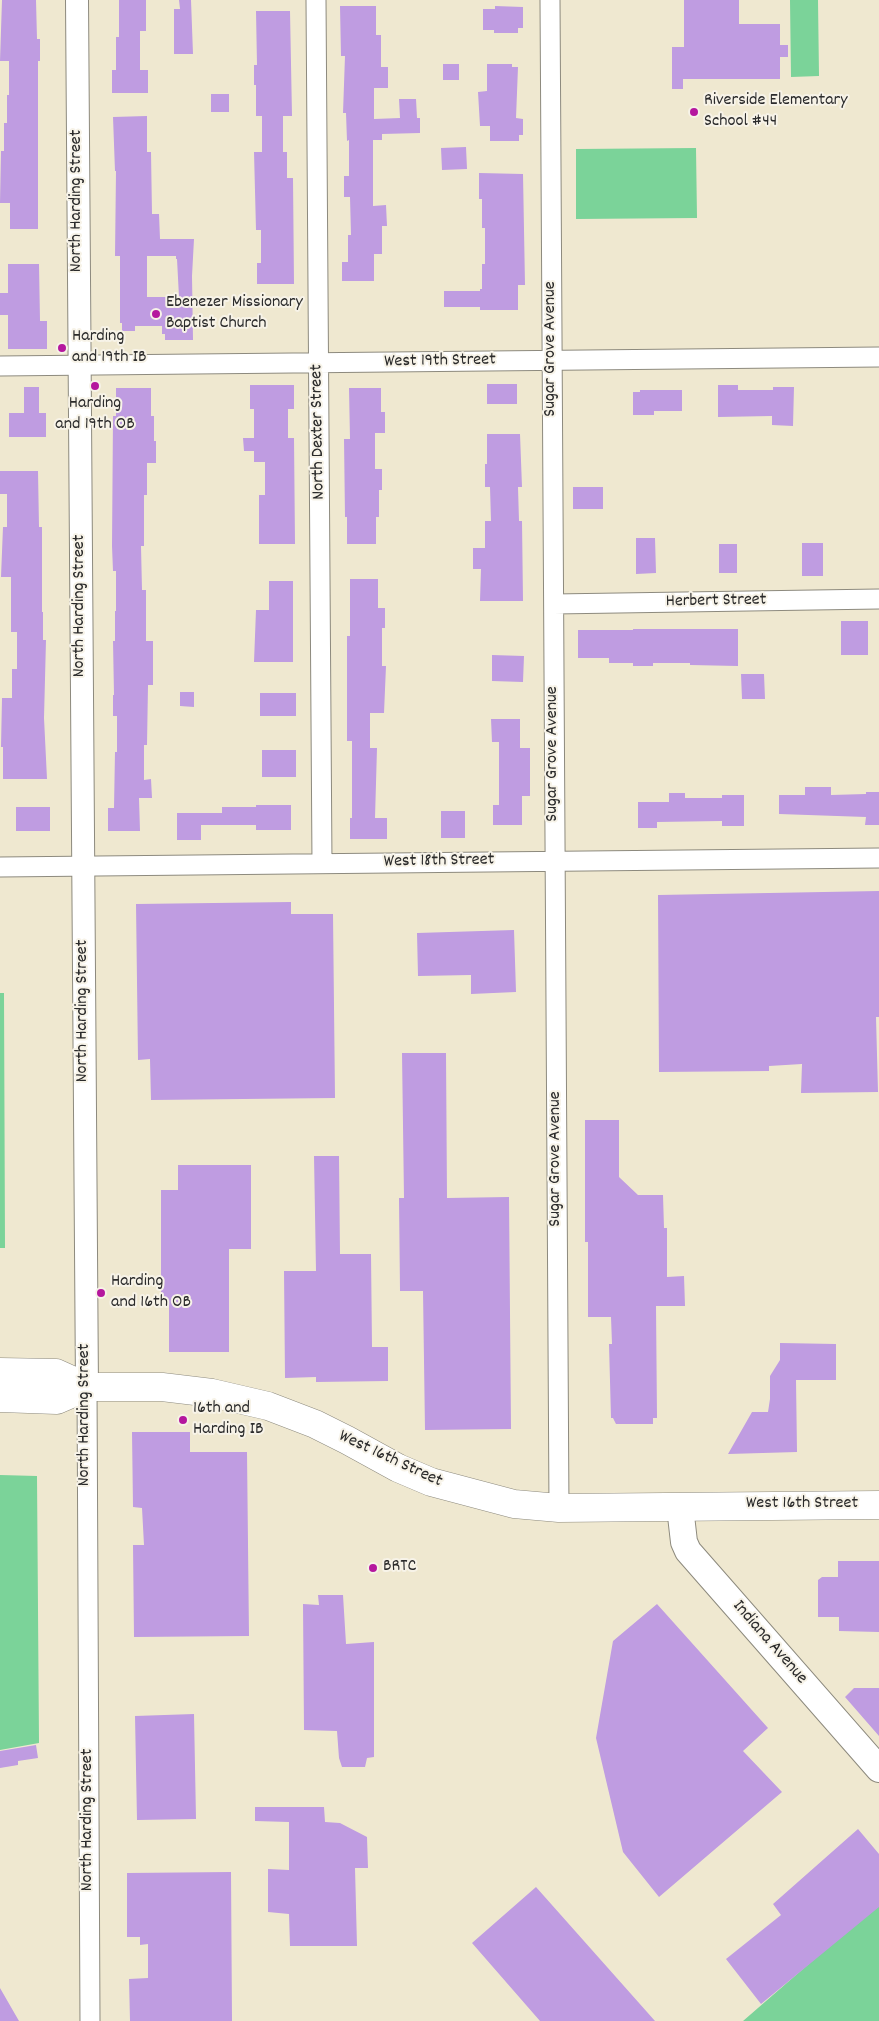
<!DOCTYPE html>
<style>
body{margin:0}
canvas{display:block;background:#efe8d0}
</style>
<canvas width="879" height="2021"></canvas>
<script>
const c = document.querySelector('canvas').getContext('2d');
c.lineJoin = 'round';
function paint(path, color) { c.fillStyle = color; c.fill(path, 'evenodd'); }
const shape = rows => new Path2D(rows.map(r => 'M' + r).join(''));
function stroke(path, color, width, dash) { c.strokeStyle = color; c.lineWidth = width; c.lineCap = dash ? 'butt' : 'round'; c.setLineDash(dash || []); c.stroke(path); }
function label(font, color, halo, rows, align = 'center') {
  c.font = font + ' Dekko,sans-serif'; c.lineWidth = 4; c.setLineDash([]); c.textBaseline = 'middle'; c.strokeStyle = halo; c.fillStyle = color; for (const [text, x, y, turn = 0] of rows) {
    c.save(); c.translate(x, y); c.rotate((+turn || 0) * Math.PI / 180); c.textAlign = isNaN(turn) ? turn : align; if (halo) c.strokeText(text, 0, 0); c.fillText(text, 0, 0); c.restore();
  }
}
paint(shape([
 [790,0,818,0,819,76,791,77],
 [696,148,697,218,576,219,576,149],
 [0,993,4,993,5,1248,0,1248],
 [0,1475,37,1476,39,1743,0,1750],
 [879,1903,879,2021,743,2021]
]), '#7bd399');
paint(shape([
 [2,0,36,0,37,39,40,39,40,61,38,61,38,229,10,229,10,203,0,203,1,151,4,151,4,123,7,123,7,95,9,95,9,61,0,61],
 [119,0,146,0,146,31,140,31,140,70,148,70,148,93,112,93,112,70,116,70,116,37,119,37],
 [179,0,191,0,193,54,174,54,174,9,180,9],
 [684,0,739,0,739,24,780,24,780,45,788,45,788,57,780,57,780,79,683,79,683,89,672,89,672,47,684,47],
 [340,6,376,6,376,35,381,35,381,67,388,67,388,88,374,88,374,119,400,118,399,99,416,99,417,118,420,118,420,133,382,134,382,140,373,140,373,206,386,205,387,226,382,226,382,254,374,254,374,281,342,281,342,262,348,262,348,235,351,235,350,197,344,197,344,176,349,176,349,140,347,141,346,113,343,113,345,56,341,56],
 [495,6,523,7,523,28,518,28,518,33,494,33,494,30,483,30,483,9,495,9],
 [256,11,290,11,292,116,283,116,283,152,287,152,287,178,293,178,294,284,257,284,257,263,261,263,261,230,256,230,254,152,262,152,262,116,256,116,256,85,254,85,254,65,257,65],
 [443,64,459,64,459,80,443,80],
 [487,64,512,64,512,67,518,67,516,118,523,119,523,135,519,135,519,141,490,141,490,126,480,126,478,92,487,91],
 [211,94,229,94,229,112,211,112],
 [147,116,147,152,151,152,152,214,159,214,160,239,194,239,192,276,193,340,165,340,165,334,162,334,162,326,135,326,135,331,122,331,122,323,120,323,120,256,115,256,116,171,115,171,113,117],
 [147,256,176,256,176,259,177,259,179,297,147,297],
 [466,147,467,169,442,170,441,148],
 [479,173,523,174,525,285,518,285,518,310,480,310,480,307,444,307,444,291,480,291,480,289,482,289,482,264,485,264,485,228,482,228,482,199,479,199],
 [8,264,39,264,40,321,47,321,47,349,8,349,8,315,0,315,0,293,8,293],
 [487,384,517,384,517,404,487,404],
 [250,385,294,385,294,409,288,409,288,438,294,438,295,544,259,544,259,495,265,495,265,462,254,462,254,451,244,451,243,438,254,438,254,409,250,409],
 [718,385,738,385,738,390,773,390,773,387,794,387,793,426,772,425,772,416,718,417],
 [24,387,39,387,39,413,46,413,46,437,9,437,9,413,24,413],
 [116,388,151,388,151,416,154,416,154,441,156,441,156,463,147,463,147,495,144,495,144,546,141,546,142,590,146,590,146,641,153,641,153,685,148,685,147,745,144,745,144,780,151,779,152,798,139,798,140,831,108,831,108,808,114,808,115,752,117,752,117,716,113,716,113,695,114,695,113,641,115,641,115,611,116,611,116,571,113,571,112,546,113,416,116,416],
 [349,388,381,388,381,412,385,412,385,433,375,433,375,469,382,469,382,490,379,490,379,517,376,517,376,544,347,544,347,517,345,517,344,439,350,439],
 [640,390,682,390,682,411,654,411,654,415,633,415,633,392,640,392],
 [487,434,520,434,522,487,518,487,519,521,522,521,523,601,480,601,481,569,473,569,473,548,485,548,485,521,491,521,490,487,485,487,485,464,487,464],
 [0,471,38,471,39,527,42,527,42,612,43,612,43,640,46,640,44,718,47,779,3,779,3,747,1,747,2,698,12,698,12,669,17,669,17,632,11,632,11,577,1,577,3,527,7,527,7,494,0,494],
 [573,487,603,487,603,509,573,509],
 [636,538,655,538,656,573,636,574],
 [802,543,823,543,823,576,802,576],
 [719,544,737,544,737,573,719,573],
 [350,579,378,579,378,608,385,608,385,628,382,628,382,666,386,666,384,713,370,713,370,748,377,748,375,818,387,818,387,839,350,839,350,818,352,818,352,741,347,741,347,636,350,636],
 [269,581,293,581,293,662,254,662,256,610,269,610],
 [841,621,868,621,868,655,841,655],
 [633,629,738,629,738,666,690,665,690,663,653,663,653,666,633,666,633,663,609,663,609,658,578,658,578,630,633,630],
 [492,655,524,656,523,682,492,681],
 [741,674,764,674,765,699,742,699],
 [180,692,194,692,194,707,180,706],
 [260,693,296,693,296,716,260,716],
 [491,719,520,719,520,748,530,748,530,796,522,796,522,825,493,825,493,805,499,805,499,742,492,742],
 [262,750,296,750,296,777,262,777],
 [805,787,831,787,831,795,866,794,866,792,879,792,879,825,865,825,866,817,779,814,779,795,805,795],
 [669,793,685,793,685,798,722,798,722,795,744,795,744,826,722,826,722,821,657,822,657,828,638,828,638,802,669,802],
 [256,805,291,805,291,830,256,830,256,825,201,825,201,840,177,840,177,813,222,813,222,807,256,807],
 [16,807,50,807,50,831,16,831],
 [441,811,465,811,465,838,441,838],
 [879,891,879,1017,876,1017,878,1092,801,1093,802,1064,769,1066,769,1071,659,1072,658,895],
 [291,902,291,914,333,914,335,1098,151,1100,150,1059,138,1060,136,904],
 [514,930,516,992,471,994,471,975,418,976,417,933],
 [402,1053,446,1053,447,1198,509,1197,511,1429,425,1430,423,1291,400,1291,399,1198,404,1198],
 [585,1120,619,1120,619,1177,638,1195,663,1195,664,1228,667,1228,667,1277,684,1276,685,1306,656,1306,657,1418,653,1418,653,1424,616,1424,613,1418,611,1418,609,1344,612,1344,611,1317,588,1317,588,1242,585,1242],
 [314,1156,339,1156,340,1254,371,1254,372,1347,388,1347,388,1381,316,1382,316,1377,285,1378,284,1271,316,1271],
 [178,1165,251,1165,251,1249,229,1249,229,1352,169,1352,169,1302,161,1302,161,1190,178,1190],
 [780,1343,836,1344,836,1380,796,1380,797,1452,728,1454,752,1412,768,1412,770,1399,770,1376,780,1360],
 [132,1432,190,1432,190,1452,247,1452,249,1636,134,1637,133,1545,144,1545,142,1508,133,1507],
 [838,1561,879,1561,879,1632,839,1631,839,1617,818,1617,818,1580,822,1577,838,1577],
 [318,1595,343,1595,346,1644,374,1642,374,1757,367,1758,365,1767,342,1767,339,1758,337,1731,304,1730,303,1604,319,1605],
 [657,1604,768,1728,743,1751,782,1792,659,1897,623,1852,596,1738,613,1641],
 [854,1688,879,1688,879,1736,845,1697],
 [194,1714,196,1819,137,1820,135,1716],
 [36,1745,38,1758,18,1761,18,1765,0,1768,0,1751],
 [255,1807,324,1807,325,1822,340,1823,367,1837,368,1868,355,1868,357,1946,290,1946,289,1914,268,1912,268,1869,289,1870,289,1822,255,1821],
 [858,1829,879,1854,879,1907,761,2004,726,1959,781,1915,773,1904],
 [231,1872,232,2021,130,2021,129,1979,148,1978,148,1944,140,1945,140,1937,127,1937,127,1873],
 [536,1887,655,2021,540,2021,472,1943],
 [0,1988,19,2021,0,2021]
]), '#bf9ce1');
const minor = shape([
 [316,0,322,863],
 [550,0,559,1508],
 [0,366,879,357],
 [554,604,879,599],
 [0,867,879,858],
 [87,1387,90,2021]
]);
const tertiary = shape([
 [77,0,87,1387]
]);
const secondary = shape([
 [680,1507,684,1542,688,1551,879,1769]
]);
const primary = shape([
 [0,1372,56,1373,87,1387],
 [0,1398,57,1400,87,1387,162,1387,212,1393,268,1406,315,1424,347,1440,398,1468,431,1482,514,1504,559,1508,879,1505]
]);
stroke(minor, '#8d8a7e', 21);
stroke(tertiary, '#8d8a7e', 24);
stroke(secondary, '#8d8a7e', 28);
stroke(primary, '#8d8a7e', 29);
stroke(minor, '#fff', 19);
stroke(tertiary, '#fff', 22);
stroke(secondary, '#fff', 26);
stroke(primary, '#fff', 28);
for (const [x, y, r, color] of [
 [694,112,5,"#b5179e"],
 [156,314,5,"#b5179e"],
 [62,348,5,"#b5179e"],
 [95,386,5,"#b5179e"],
 [101,1293,5,"#b5179e"],
 [183,1420,5,"#b5179e"],
 [373,1568,5,"#b5179e"]
]) { const dot = new Path2D(); dot.arc(x, y, r, 0, 2 * Math.PI); c.fillStyle = color; c.fill(dot); stroke(dot, '#f7f3e8', 2); }
label('18px', '#2b2b2b', '#f7f3e8', [
 ["Riverside Elementary",704,102],
 ["School #44",704,123],
 ["Ebenezer Missionary",166,304],
 ["Baptist Church",166,325],
 ["Harding",72,338],
 ["and 19th IB",72,359],
 ["Harding",95,405,"center"],
 ["and 19th OB",95,426,"center"],
 ["Harding",111,1283],
 ["and 16th OB",111,1304],
 ["16th and",193,1410],
 ["Harding IB",193,1431],
 ["BRTC",383,1568]
], 'left');
label('18px', '#2b2b2b', '#f7f3e8', [
 ["North Harding Street",78,201,-90],
 ["Sugar Grove Avenue",552,349,-90],
 ["West 19th Street",440,362,-1],
 ["North Dexter Street",319,432,-91],
 ["Herbert Street",716,602,-1],
 ["North Harding Street",81,606,-90],
 ["Sugar Grove Avenue",554,754,-90],
 ["West 18th Street",439,862,-1],
 ["North Harding Street",84,1011,-90],
 ["Sugar Grove Avenue",557,1159,-90],
 ["North Harding Street",86,1415,-90],
 ["West 16th Street",390,1460,25],
 ["West 16th Street",802,1505],
 ["Indiana Avenue",769,1643,49],
 ["North Harding Street",89,1820,-90]
]);
</script>
